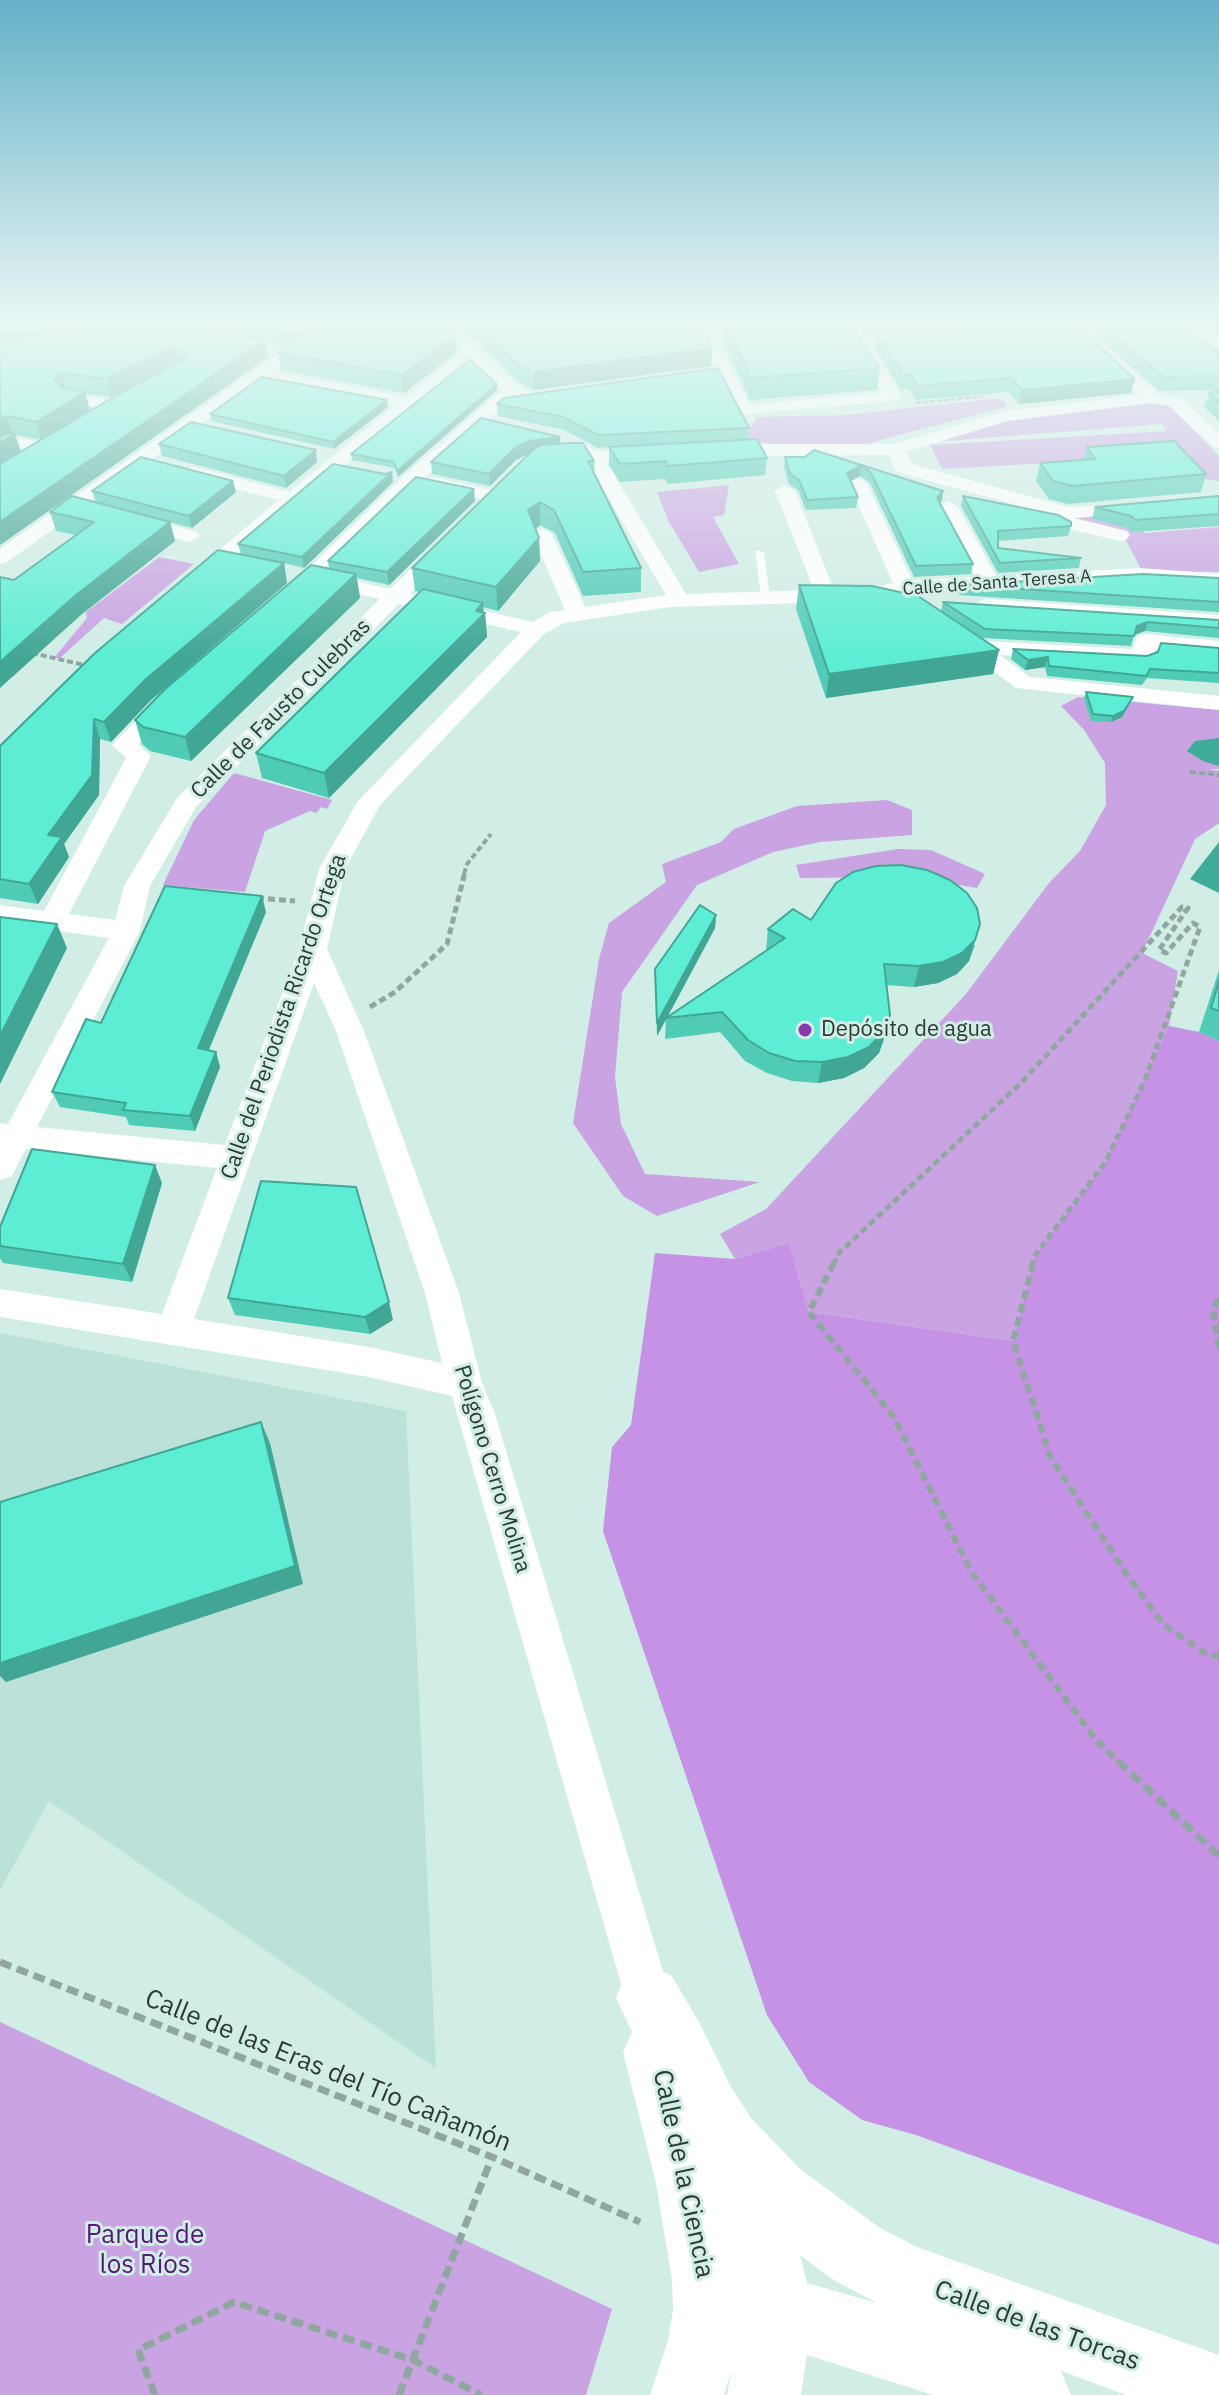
<!DOCTYPE html>
<meta charset="utf-8">
<style>
body{margin:0}
canvas{display:block;background:#d0ede6}
</style>
<canvas width="1219" height="2395"></canvas>
<script>
const c = document.querySelector('canvas').getContext('2d');
c.lineJoin = 'round';
function paint(path, color) { c.fillStyle = color; c.fill(path, 'evenodd'); }
const shape = rows => new Path2D(rows.map(r => 'M' + r).join(''));
function stroke(path, color, width, dash) { c.strokeStyle = color; c.lineWidth = width; c.lineCap = dash ? 'butt' : 'round'; c.setLineDash(dash || []); c.stroke(path); }
function label(font, color, halo, rows, align = 'center') {
  c.font = font + ' "IBM Plex Sans",sans-serif'; c.lineWidth = 6; c.setLineDash([]); c.textBaseline = 'middle'; c.strokeStyle = halo; c.fillStyle = color; for (const [text, x, y, turn = 0] of rows) {
    c.save(); c.translate(x, y); c.rotate((+turn || 0) * Math.PI / 180); c.textAlign = isNaN(turn) ? turn : align; if (halo) c.strokeText(text, 0, 0); c.fillText(text, 0, 0); c.restore();
  }
}
paint(shape([
 [0,1333,406,1411,436,2068,49,1801,0,1890]
]), '#bce1d8');
paint(shape([
 [1000,398,1008,406,866,444,803,446,747,442,746,434,757,417,846,415],
 [1150,401,1171,407,1219,456,1219,481,1197,478,1192,458,1186,451,1188,455,942,469,930,445,1167,431,1162,424,934,442,1009,417],
 [729,485,724,515,713,517,739,564,699,572,669,522,657,492],
 [1125,513,1145,533,1219,527,1219,572,1142,571,1121,531,1069,518],
 [159,557,194,564,122,624,104,618,60,658,54,658,87,618,86,612],
 [1078,697,1219,710,1219,769,1208,769,1219,771,1219,823,1195,839,1142,953,1178,971,1169,1026,1105,1163,1035,1255,1013,1341,809,1312,789,1243,735,1259,720,1234,766,1209,966,994,1049,883,1080,851,1106,805,1105,763,1084,730,1061,706],
 [234,773,332,800,327,809,321,807,316,813,310,811,265,831,245,892,163,885,194,820],
 [887,800,912,810,912,835,820,842,773,852,697,885,622,992,615,1077,621,1124,645,1174,760,1182,657,1216,623,1196,573,1123,599,959,609,923,666,882,662,864,721,842,734,829,797,806],
 [898,849,931,850,985,874,977,888,909,877,800,878,796,865],
 [0,2022,612,2309,586,2395,0,2395]
]), '#caa3e2');
paint(shape([
 [1169,1026,1199,1032,1219,1041,1219,2245,916,2135,862,2120,809,2082,767,2015,603,1531,612,1447,631,1425,655,1253,735,1259,789,1243,809,1312,1013,1341,1035,1255,1105,1163]
]), '#c592e5');
paint(shape([
 [1219,738,1219,766,1203,761,1187,751,1195,741],
 [1219,842,1219,893,1190,879]
]), '#3fac99');
stroke(shape([
 [916,403,986,396]
]), '#90a7a1', 3, [5, 2]);
stroke(shape([
 [32,653,89,666],
 [1190,772,1219,775],
 [464,874,467,864,491,834]
]), '#90a7a1', 4, [6, 3]);
stroke(shape([
 [257,898,295,901],
 [370,1007,395,992,447,944,465,872],
 [833,1265,839,1253,1021,1083,1182,907,1188,908,1159,950,1166,953,1193,923,1200,927,1145,1080,1105,1163,1035,1255,1032,1265]
]), '#90a7a1', 5, [7, 4]);
stroke(shape([
 [834,1263,809,1312,894,1417,972,1573,1097,1741,1120,1763],
 [1033,1263,1013,1341,1050,1456,1127,1575,1164,1625,1208,1655,1219,1656],
 [1219,1299,1213,1309,1219,1352]
]), '#90a7a1', 6, [9, 5]);
stroke(shape([
 [1118,1761,1219,1856],
 [0,1962,492,2157,640,2222],
 [155,2395,138,2350,234,2302,413,2360,481,2395],
 [399,2395,492,2157]
]), '#90a7a1', 7, [12, 6]);
paint(shape([
 [755,550,764,552,770,599,761,597,755,550]
]), '#fff');
paint(shape([
 [318,326,336,326,274,372,407,397,462,352,420,326,440,326,475,344,479,351,518,386,540,398,531,403,514,397,419,483,325,574,390,589,436,545,443,543,453,549,410,594,533,622,550,612,565,610,532,534,542,528,552,534,585,607,666,595,587,462,549,464,540,458,549,452,575,452,571,447,580,442,597,451,658,451,660,455,658,459,651,461,606,462,686,594,814,590,775,491,785,485,795,491,834,590,869,589,893,583,849,484,858,478,867,484,912,580,976,577,938,507,948,501,958,507,996,576,1140,568,1219,574,1219,586,1140,580,905,593,869,601,670,607,564,623,544,634,380,805,345,869,327,949,364,1031,459,1293,482,1383,494,1411,671,1998,664,2014,648,2021,632,2014,625,1998,452,1396,369,1377,0,1317,0,1289,162,1314,217,1168,26,1149,11,1177,0,1180,0,1123,8,1124,109,938,0,923,0,905,44,911,126,758,112,745,160,696,176,696,179,701,176,706,138,744,151,756,69,914,115,920,124,886,177,798,380,599,315,584,299,599,292,601,281,595,285,591,405,475,502,390,471,362,201,583,187,583,184,579,279,500,187,477,185,473,187,469,194,467,289,492,396,405,263,380,7,562,0,564,0,549,318,326],
 [399,604,521,632,358,801,319,869,299,949,225,1145,37,1127,140,931,150,886,196,807,399,604],
 [314,983,336,1031,425,1293,442,1363,369,1347,194,1319,314,983],
 [696,326,712,326,749,405,882,392,837,326,853,326,902,396,893,401,737,415,696,326],
 [1064,326,1081,326,1158,394,1181,398,1219,433,1219,448,1213,447,1169,406,1152,403,1008,421,905,452,912,464,1068,507,1145,503,1148,507,1145,511,1138,513,1074,518,1127,531,1130,535,1127,539,1120,541,1061,527,1058,523,1064,518,897,472,888,455,721,456,712,450,721,444,894,444,1006,411,1138,395,1064,326],
 [1187,326,1205,326,1219,337,1219,364,1205,356,1203,352,1209,345,1187,326],
 [72,393,120,402,123,406,114,411,66,402,63,398,66,394,72,393],
 [12,437,50,445,53,449,44,455,15,448,0,456,0,442,12,437],
 [432,477,502,492,505,496,495,502,425,487,423,483,425,479,432,477],
 [132,515,197,532,200,536,190,542,125,525,122,521,132,515],
 [987,599,1219,615,1219,627,980,609,976,605,980,601,987,599],
 [962,630,981,641,1133,649,1137,636,1145,634,1219,641,1219,655,1155,649,1152,661,1144,663,1000,655,1030,677,1219,696,1219,710,1016,688,954,642,951,637,962,630]
]), '#fff');
paint(shape([
 [648,1966,671,1975,699,2022,731,2087,751,2118,799,2168,880,2228,917,2247,1219,2355,1219,2395,1126,2395,1061,2371,1071,2395,933,2395,807,2355,801,2395,727,2395,731,2372,724,2395,650,2395,668,2340,673,2310,672,2280,656,2183,623,2052,632,2032,616,1998,625,1975,648,1966],
 [800,2255,830,2278,877,2303,807,2283,800,2255]
]), '#fff');
paint(shape([
 [0,326,216,330,210,326,313,326,285,345,265,341,268,357,0,545],
 [130,387,57,430,90,410,85,394,111,397],
 [15,435,41,440,21,452],
 [446,326,701,326,712,348,711,366,534,390,520,383,476,341],
 [723,326,850,326,880,368,877,390,750,400,723,341],
 [860,326,955,326,864,334,860,329],
 [1084,326,1185,326,1219,353,1219,390,1159,391],
 [455,335,457,352,404,393,281,370,278,353],
 [877,335,1135,379,1131,393,1019,404,1009,392,916,400,908,389,901,390,875,349],
 [497,390,398,477,395,468,352,460,351,454],
 [1219,391,1219,421,1204,407,1209,393],
 [497,404,749,428,748,439,767,458,765,475,668,484,665,479,620,482,609,465,609,447,598,448,564,430,498,416],
 [388,407,334,449,211,421,210,414],
 [560,443,594,461,595,475,641,568,641,592,583,596,555,533,540,525,536,529,539,538,540,561,498,611,483,607,483,613,485,613,487,637,329,798,262,778,256,753,419,592,415,591,412,568,530,453,516,460,490,486,432,474,431,462],
 [159,444,317,462,286,488,162,456],
 [1087,447,1206,474,1201,492,1068,504,1049,499,1036,481,1040,463,1083,460],
 [814,450,943,491,940,503,973,564,971,574,914,577,870,483,860,476,851,481,858,497,856,508,806,510,798,490,789,484,784,467,785,457,805,457],
 [393,482,304,568,284,563,287,583,151,700,111,742,100,739,99,795,64,844,69,857,38,904,0,898,0,746,241,554,238,544],
 [92,491,236,492,192,528,123,510,170,522,175,541,82,614,14,580,76,535,56,531,50,512,96,503],
 [963,496,1071,526,1068,536,998,541,998,548,1081,558,1079,568,998,573,961,506],
 [1219,496,1219,526,1131,532,1128,528,1092,519,1095,507],
 [475,501,389,585,357,578,360,598,191,761,150,751,142,744,135,720,329,569,328,561],
 [1219,578,1219,612,959,595,961,585],
 [799,585,941,611,943,602,1219,620,1219,638,1145,631,1134,635,1131,646,983,638,950,618,999,650,993,674,826,698,796,609],
 [1161,643,1219,648,1219,683,1147,678,1142,685,1047,676,1045,667,1025,670,1011,659,1013,649,1147,656,1157,653],
 [1086,692,1133,697,1130,703,1122,717,1111,722,1091,721,1084,698],
 [266,912,209,1050,216,1052,220,1067,195,1131,129,1125,126,1117,60,1107,52,1092,101,1023],
 [716,915,715,928,667,1018,767,950,766,950,768,929,811,920,975,945,969,961,957,974,938,983,914,987,886,985,890,1015,885,1036,879,1053,864,1068,844,1078,818,1083,792,1081,767,1073,745,1061,720,1032,665,1039,666,1020,657,1036,655,969],
 [1219,970,1219,1041,1199,1032],
 [162,1183,132,1282,3,1263,0,1258,0,1227],
 [228,1298,393,1320,370,1334,235,1315]
]), '#50ccb6');
paint(shape([
 [0,326,95,326,0,345],
 [285,326,313,326,285,345,282,327],
 [865,326,955,326,864,334],
 [455,335,457,352,404,393,402,375],
 [265,340,268,357,0,545,0,522],
 [175,346,179,363,111,397,107,379],
 [712,348,711,366,534,390,534,372],
 [61,373,66,391,60,398,55,380],
 [1135,379,1131,393,1019,404,1022,390],
 [497,384,497,390,398,477,397,471],
 [85,392,90,410,41,440,36,422],
 [387,400,388,407,334,449,333,442],
 [7,416,13,434,0,439,0,418],
 [15,434,21,452,0,465,0,443],
 [560,437,560,448,530,453,516,460,490,486,489,474,515,448,529,441],
 [316,450,317,462,286,488,284,476],
 [861,465,860,476,846,483,847,473],
 [392,472,393,482,304,568,302,557],
 [233,481,236,492,192,528,189,516],
 [474,489,475,501,389,585,387,572],
 [943,491,942,501,935,508,937,498],
 [540,502,540,525,529,533,528,510],
 [170,522,175,541,82,614,0,688,0,662,76,595],
 [539,538,540,561,498,611,496,587],
 [284,563,287,583,151,700,111,742,104,722,145,680],
 [356,574,360,598,191,761,185,737],
 [483,603,484,615,485,613,487,637,329,798,324,773],
 [1148,622,1145,631,1134,635,1137,626],
 [999,650,993,674,826,698,829,674],
 [1048,657,1045,667,1025,670,1028,660],
 [1133,697,1130,703,1122,717,1111,722,1113,716],
 [94,719,100,739,99,795,64,844,69,857,38,904,29,884],
 [262,896,266,912,203,1063,198,1048],
 [716,915,715,928,657,1036,657,1023],
 [57,924,67,948,0,1084,0,1036],
 [980,924,969,961,957,974,938,983,914,987,919,966],
 [890,1015,885,1036,879,1053,864,1068,844,1078,818,1083,822,1062],
 [216,1052,220,1067,195,1131,190,1116],
 [155,1165,162,1183,132,1282,123,1264],
 [389,1302,393,1320,370,1334,365,1317],
 [261,1422,270,1443,303,1584,6,1682,0,1676,0,1663]
]), '#41a694');
const building = shape([
 [82,326,202,326,265,340,0,522,0,464,117,395,183,360,187,353,175,346,107,379,61,373,55,380,60,387,85,392,36,422,7,416,0,418,0,342,82,326],
 [315,326,440,326,455,335,402,375,278,353,315,326],
 [477,326,701,326,712,348,534,372,519,366,477,326],
 [727,326,850,326,880,368,751,378,727,326],
 [977,326,1078,326,1135,379,1022,390,1012,378,918,386,911,375,904,375,877,335,977,326],
 [1103,326,1185,326,1219,353,1219,376,1164,377,1103,326],
 [470,360,497,384,397,471,394,462,351,454,470,360],
 [718,368,749,428,598,435,563,417,497,404,504,398,718,368],
 [262,377,387,400,333,442,210,414,262,377],
 [1219,391,1219,402,1209,393,1219,391],
 [481,418,560,437,529,441,515,448,489,474,431,462,481,418],
 [191,422,316,450,284,476,159,444,191,422],
 [9,433,15,434,0,443,0,437,9,433],
 [757,439,767,458,668,466,666,461,620,464,609,447,757,439],
 [1174,441,1206,474,1073,486,1053,481,1040,463,1095,459,1087,447,1174,441],
 [569,443,583,443,594,461,588,461,641,568,583,572,554,510,540,502,528,510,539,538,496,587,412,568,533,450,541,445,569,443],
 [814,450,943,491,937,498,973,564,916,566,871,473,861,465,847,473,858,497,807,500,799,480,790,474,785,457,805,457,814,450],
 [141,457,233,481,189,516,92,491,141,457],
 [333,464,385,474,392,472,302,557,238,544,333,464],
 [416,477,474,489,387,572,328,561,416,477],
 [72,496,170,522,76,595,0,662,0,577,14,580,94,522,50,512,72,496],
 [963,496,1058,515,1071,522,1071,526,998,531,998,548,1081,558,1000,563,963,496],
 [1219,496,1219,514,1135,520,1131,516,1095,507,1219,496],
 [218,550,284,563,145,680,104,722,94,719,92,775,48,835,62,837,29,884,0,879,0,746,95,653,218,550],
 [311,565,356,574,185,737,143,727,135,720,164,690,311,565],
 [1143,574,1219,578,1219,602,961,585,1143,574],
 [799,585,872,586,918,596,999,650,829,674,799,585],
 [423,589,483,603,476,611,485,613,324,773,256,753,423,589],
 [943,602,1219,620,1219,628,1148,622,1137,626,1134,636,985,629,943,602],
 [1161,643,1219,648,1219,673,1150,669,1146,676,1049,666,1048,657,1028,660,1013,649,1147,656,1158,652,1161,643],
 [1086,692,1133,697,1124,711,1113,716,1093,714,1086,692],
 [901,865,927,870,950,880,967,893,977,908,980,924,975,940,962,953,943,962,919,966,884,964,890,1015,883,1032,869,1047,848,1057,822,1062,795,1061,769,1053,748,1040,722,1012,666,1018,785,938,768,929,793,909,811,920,836,883,853,872,876,866,901,865],
 [165,886,262,896,198,1048,216,1052,190,1116,123,1110,126,1103,52,1092,86,1019,101,1023,165,886],
 [700,905,716,915,657,1023,655,969,700,905],
 [0,917,57,924,0,1036,0,917],
 [1219,981,1219,1011,1211,1008,1219,981],
 [32,1149,155,1165,123,1264,0,1246,0,1227,32,1149],
 [261,1181,356,1187,389,1302,365,1317,228,1298,261,1181],
 [261,1422,295,1566,0,1663,0,1502,261,1422]
]);
paint(building, '#5dedd4');
stroke(building, '#41a694', 2);
const sky = c.createLinearGradient(0, 0, 0, 661);
sky.addColorStop(0, '#64b1c8');
sky.addColorStop(0.49, '#eaf7f4');
sky.addColorStop(1, '#eaf7f400');
c.fillStyle = sky;
c.fillRect(0, 0, 1219, 661);
for (const [x, y, r, color] of [
 [805,1030,8,"#863bad"]
]) { const dot = new Path2D(); dot.arc(x, y, r, 0, 2 * Math.PI); c.fillStyle = color; c.fill(dot); stroke(dot, '#d0ede6', 3); }
label('18px', '#2e3a37', '#d0ede6', [
 ["Calle de Santa Teresa A",997,583,-4]
]);
label('22px', '#2e3a37', '#d0ede6', [
 ["Calle de Fausto Culebras",281,709,-45],
 ["Calle del Periodista Ricardo Ortega",284,1017,-71],
 ["Polígono Cerro Molina",492,1469,73]
]);
label('22px', '#2e3a37', '#d0ede6', [
 ["Depósito de agua",821,1030]
], 'left');
label('26px', '#2e3a37', '#d0ede6', [
 ["Calle de las Eras del Tío Cañamón",328,2071,22],
 ["Calle de la Ciencia",683,2174,78],
 ["Calle de las Torcas",1037,2326,20]
]);
label('26px', '#5a177a', '#d0ede6', [
 ["Parque de",145,2235],
 ["los Ríos",145,2265]
]);
</script>
